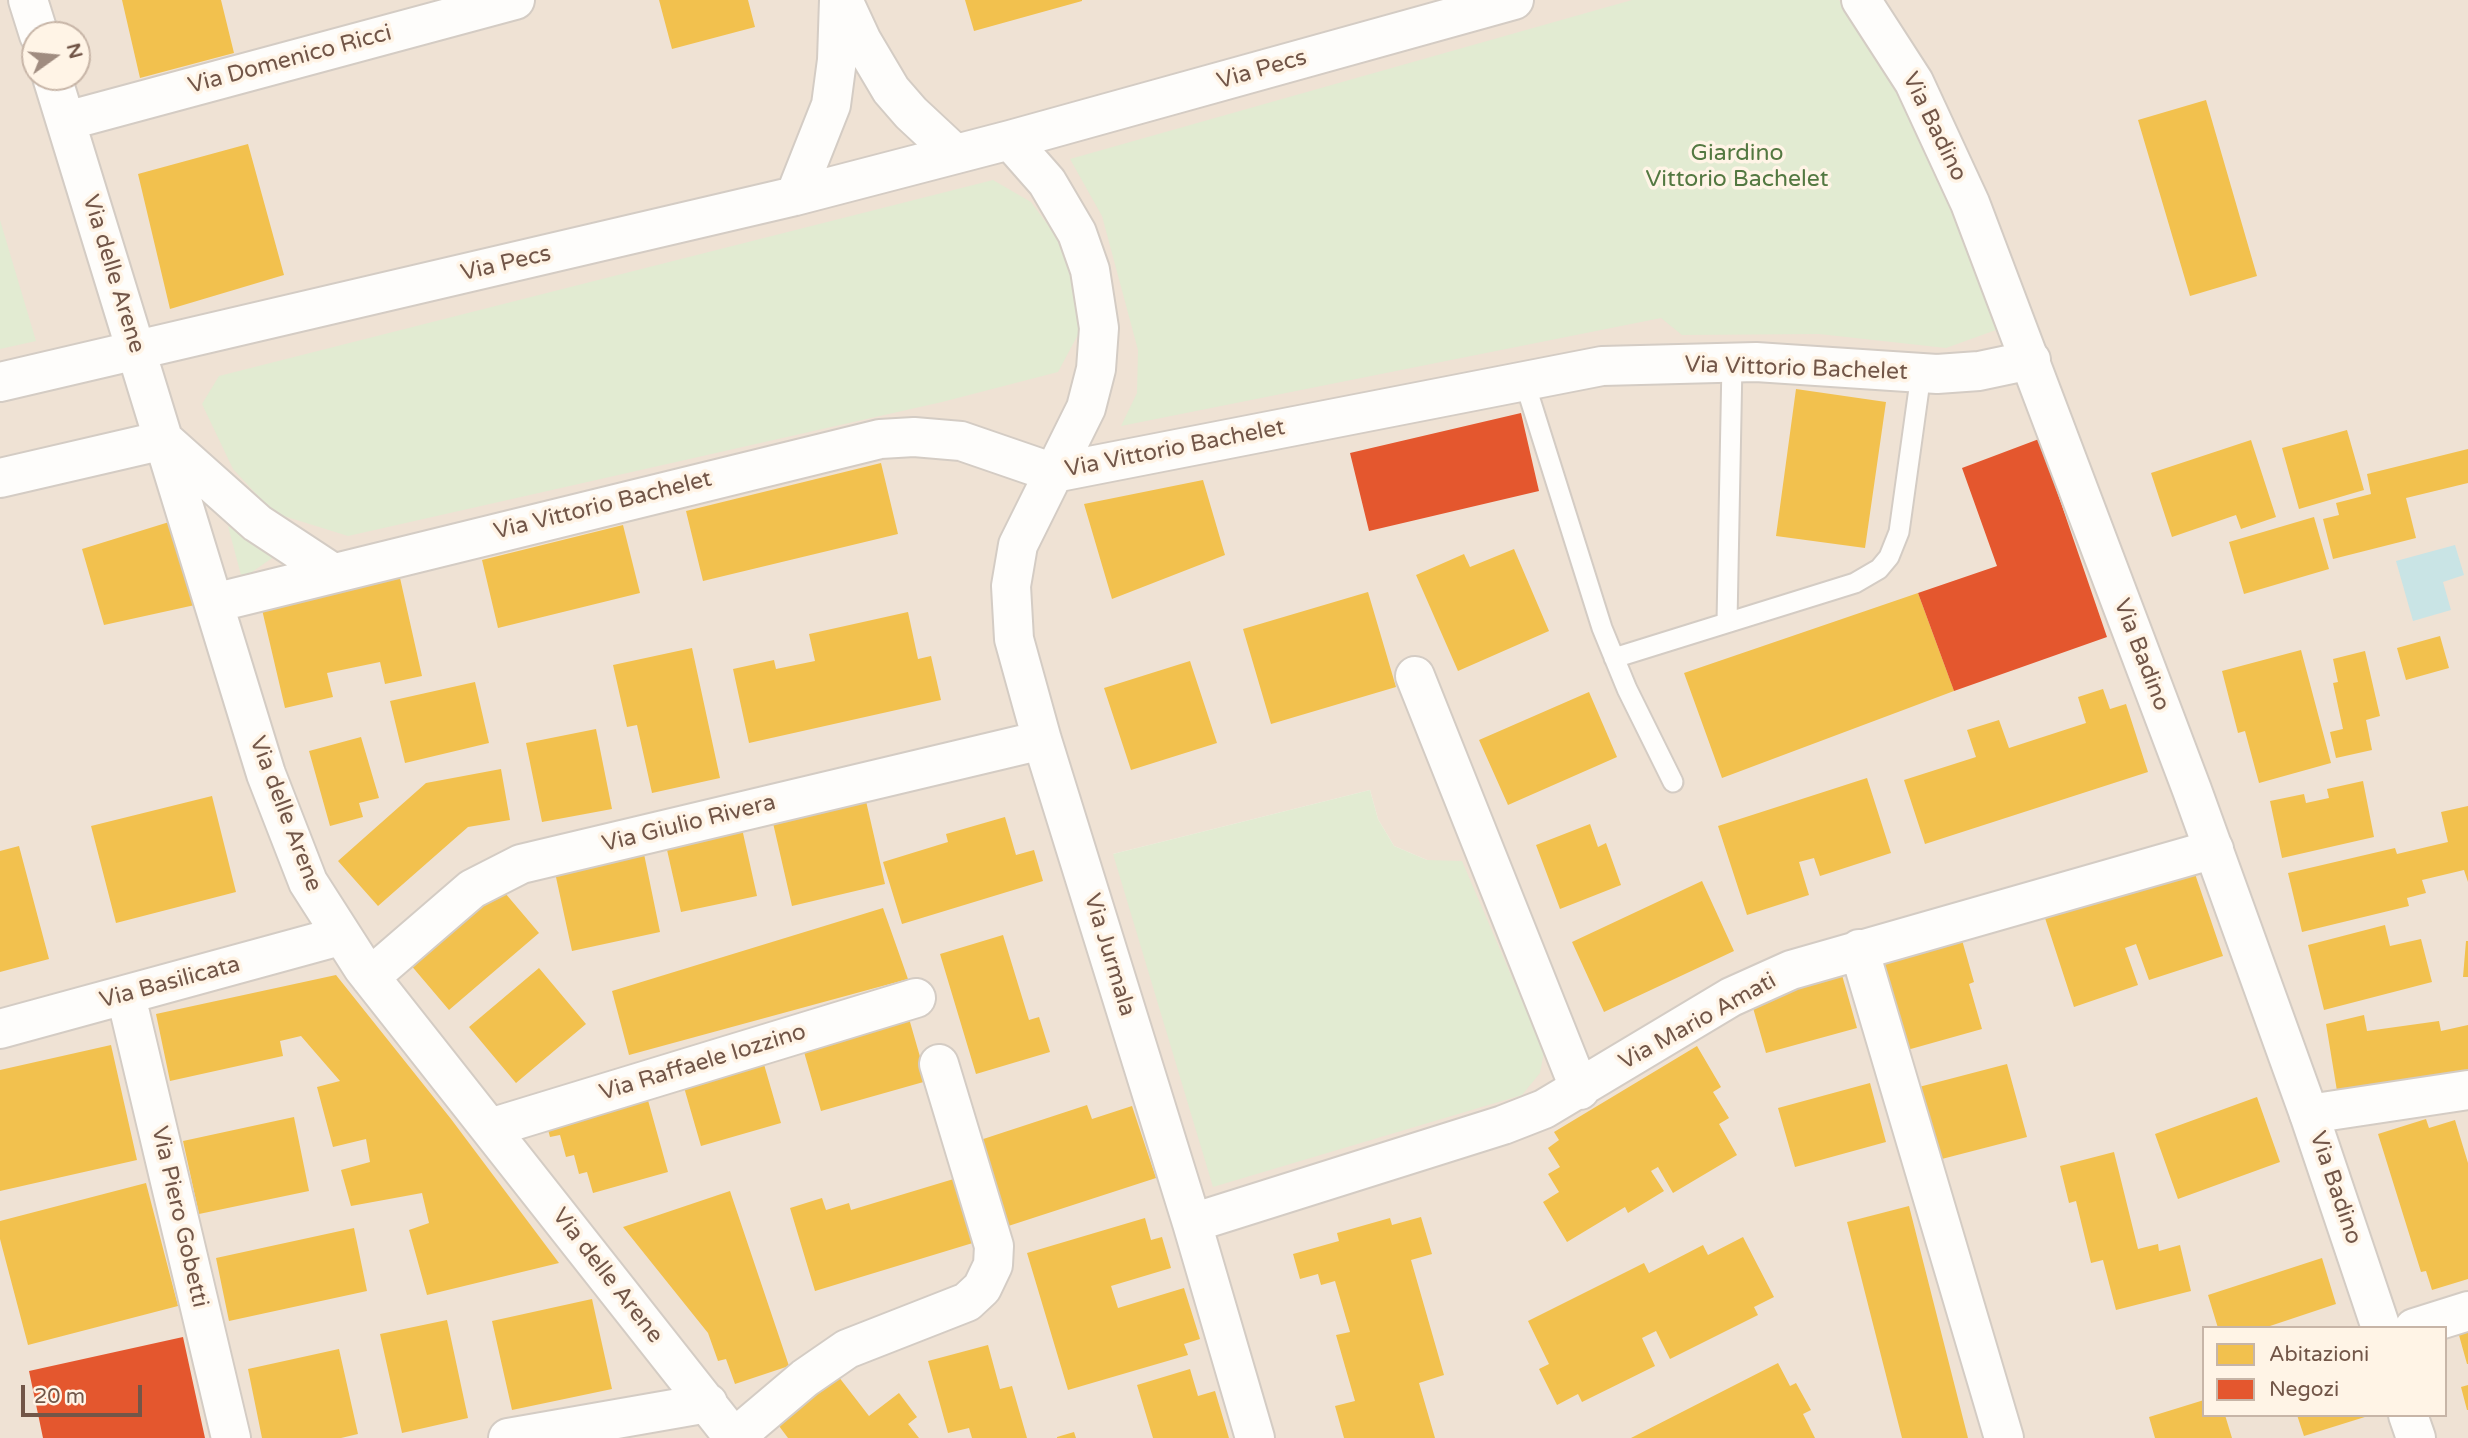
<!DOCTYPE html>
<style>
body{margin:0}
#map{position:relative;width:2468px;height:1438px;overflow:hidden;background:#f6efe7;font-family:"Varela Round",sans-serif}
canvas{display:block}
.legend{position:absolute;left:2202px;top:1326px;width:245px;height:91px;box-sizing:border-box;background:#fff4e6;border:2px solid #c7b5a7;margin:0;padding:9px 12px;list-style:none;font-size:21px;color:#725648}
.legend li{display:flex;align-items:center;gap:14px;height:35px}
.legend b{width:35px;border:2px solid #c7b5a7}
.north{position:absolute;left:21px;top:21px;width:70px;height:70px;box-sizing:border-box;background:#fff4e6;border:2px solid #c7b5a7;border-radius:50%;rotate:75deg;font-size:19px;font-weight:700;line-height:28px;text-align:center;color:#725648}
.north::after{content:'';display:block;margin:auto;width:24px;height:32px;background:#a08c80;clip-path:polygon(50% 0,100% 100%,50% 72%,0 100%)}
.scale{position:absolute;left:21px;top:1385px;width:121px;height:32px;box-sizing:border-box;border:4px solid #725648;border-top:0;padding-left:9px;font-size:21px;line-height:24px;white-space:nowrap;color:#725648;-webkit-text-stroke:5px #fff4e6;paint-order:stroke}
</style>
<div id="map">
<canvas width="2468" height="1438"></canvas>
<ul class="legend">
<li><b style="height:19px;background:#f2c14e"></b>Abitazioni</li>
<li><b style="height:19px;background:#e4572e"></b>Negozi</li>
</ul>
<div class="north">N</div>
<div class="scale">20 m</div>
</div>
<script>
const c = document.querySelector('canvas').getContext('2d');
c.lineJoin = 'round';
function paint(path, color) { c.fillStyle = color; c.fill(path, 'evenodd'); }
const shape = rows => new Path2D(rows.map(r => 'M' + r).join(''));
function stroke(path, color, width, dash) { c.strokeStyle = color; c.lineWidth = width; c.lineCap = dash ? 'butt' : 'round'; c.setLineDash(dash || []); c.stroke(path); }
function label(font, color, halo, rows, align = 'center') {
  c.font = font + ' "Varela Round",sans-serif'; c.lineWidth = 7; c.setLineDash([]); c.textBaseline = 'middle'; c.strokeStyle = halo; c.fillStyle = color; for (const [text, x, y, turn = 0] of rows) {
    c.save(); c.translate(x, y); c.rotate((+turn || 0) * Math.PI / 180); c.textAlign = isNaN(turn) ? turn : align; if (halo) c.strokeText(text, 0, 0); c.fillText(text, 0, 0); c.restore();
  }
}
paint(shape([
 [0,0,2468,0,2468,1438,0,1438],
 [35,35,77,35,77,77,35,77],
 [1370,790,1378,819,1394,846,1427,860,1113,854],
 [2204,1328,2445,1328,2445,1415,2204,1415]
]), '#efe2d4');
paint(shape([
 [1632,0,1839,0,1870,45,1920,135,1969,246,1996,330,1946,348,1819,334,1682,335,1661,318,1121,426,1137,393,1138,350,1102,216,1070,159],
 [993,180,1031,202,1056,236,1072,280,1081,329,1058,372,942,402,348,536,274,513,233,469,202,404,219,376],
 [0,220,36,341,0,349],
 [228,526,275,556,242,579],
 [1370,790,1378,819,1394,846,1427,860,1462,861,1544,1052,1540,1073,1522,1095,1213,1187,1113,854]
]), '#e2ebd2');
paint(shape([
 [2455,545,2464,575,2443,582,2451,610,2413,621,2396,561]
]), '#c9e4e5');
paint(shape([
 [122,0,221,0,234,53,140,78],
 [659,0,748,0,755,27,672,49],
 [965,0,1082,0,1082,1,974,31],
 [2206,100,2257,276,2190,296,2138,120],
 [248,144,284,275,170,309,138,174],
 [1796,389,1886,402,1865,548,1776,536],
 [2347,430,2364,490,2299,509,2282,448],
 [2251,440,2276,517,2241,529,2236,515,2172,537,2151,473],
 [2468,449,2468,483,2406,498,2416,538,2333,559,2323,519,2339,515,2336,503,2371,494,2367,474],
 [881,463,898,534,703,581,686,511],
 [1203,480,1225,555,1112,599,1084,504],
 [2314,517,2329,569,2244,594,2229,542],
 [182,518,204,603,104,625,82,549],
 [623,525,640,593,498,628,482,560],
 [1514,549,1549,631,1458,671,1416,575,1464,554,1470,567],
 [398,569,422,676,385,684,380,662,327,673,333,697,285,708,260,601],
 [1368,592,1396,687,1271,724,1243,629],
 [1918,593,1954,691,1722,778,1684,673],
 [908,612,918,659,931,656,941,700,749,743,733,669,774,660,776,669,815,661,809,634],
 [2440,636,2449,668,2406,680,2397,648],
 [692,648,720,778,652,793,637,725,627,727,613,665],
 [2301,650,2331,763,2259,783,2245,731,2238,733,2222,671],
 [2365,651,2380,716,2366,720,2372,750,2336,758,2330,732,2343,729,2333,683,2338,682,2333,659],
 [1190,661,1217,743,1131,770,1104,688],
 [475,682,489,743,405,763,390,701],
 [2103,689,2110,709,2126,704,2148,772,1925,844,1904,780,1976,757,1967,730,1999,720,2009,748,2086,723,2078,697],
 [1589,692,1617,757,1508,805,1479,740],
 [596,729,612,809,542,822,526,743],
 [361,737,379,798,359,803,363,817,330,826,309,751],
 [501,769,510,820,468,827,378,906,338,861,426,783],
 [1867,778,1891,853,1820,876,1814,858,1799,862,1809,895,1747,915,1718,826],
 [2363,781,2374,837,2282,858,2270,801,2304,794,2306,803,2329,798,2327,789],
 [212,796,236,892,116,923,91,826],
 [866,801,885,884,792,906,773,823],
 [2468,806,2468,882,2464,870,2422,880,2426,893,2407,898,2409,906,2302,932,2288,873,2395,848,2397,854,2448,842,2441,812],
 [1005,817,1016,855,1034,850,1043,881,902,924,883,862,948,842,946,834],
 [741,824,757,896,681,912,665,841],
 [1590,824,1598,847,1606,843,1621,885,1560,909,1536,845],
 [19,846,49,959,0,972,0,851],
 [643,849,660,932,572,951,554,868],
 [2193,868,2223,956,2149,980,2136,944,2125,948,2138,985,2074,1007,2045,918],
 [494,880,539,933,449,1010,404,957],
 [1702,881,1734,951,1604,1012,1572,942],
 [883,908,908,979,629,1055,612,991],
 [2385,925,2390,946,2421,939,2432,982,2324,1010,2308,945],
 [1958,926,1974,982,1969,984,1982,1029,1900,1052,1871,951],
 [1003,935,1029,1020,1039,1017,1050,1052,976,1074,940,954],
 [2466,941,2468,941,2468,977,2463,977],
 [539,968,586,1024,516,1083,469,1027],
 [1840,968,1857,1028,1766,1053,1749,994],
 [336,975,451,1119,559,1263,427,1295,409,1230,429,1223,422,1193,351,1206,341,1170,370,1162,366,1139,333,1147,317,1087,340,1081,301,1036,280,1041,283,1056,170,1081,156,1014],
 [908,1015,927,1081,821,1111,802,1045],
 [2364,1015,2367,1031,2439,1021,2441,1031,2468,1025,2468,1074,2337,1091,2326,1024],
 [111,1045,137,1160,0,1191,0,1070],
 [1697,1046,1721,1087,1713,1092,1729,1118,1719,1124,1737,1155,1673,1193,1658,1167,1651,1171,1664,1191,1628,1213,1625,1207,1567,1242,1543,1202,1559,1192,1548,1174,1560,1167,1548,1148,1559,1140,1554,1132],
 [761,1054,781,1123,701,1146,681,1077],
 [2007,1064,2027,1137,1934,1161,1915,1088],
 [1870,1083,1886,1142,1795,1167,1778,1108],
 [644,1086,668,1172,593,1193,587,1172,579,1174,574,1155,566,1157,560,1135,550,1137,544,1115],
 [2257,1097,2280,1162,2178,1199,2155,1134],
 [1087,1105,1092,1119,1132,1106,1156,1178,996,1230,968,1144],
 [294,1117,309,1191,199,1214,183,1141],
 [2426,1119,2429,1128,2455,1120,2468,1163,2468,1279,2432,1290,2426,1271,2421,1272,2378,1134],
 [2114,1152,2138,1249,2158,1244,2159,1251,2180,1245,2191,1291,2116,1310,2103,1260,2091,1263,2076,1201,2069,1203,2060,1166],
 [957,1178,976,1242,815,1291,790,1208,822,1198,826,1210,849,1203,851,1210],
 [146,1183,178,1306,28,1345,0,1239,0,1221],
 [730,1191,789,1366,735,1384,726,1359,718,1361,708,1333,623,1227],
 [1909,1206,1968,1438,1902,1438,1847,1222],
 [1421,1217,1432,1254,1411,1260,1444,1375,1419,1383,1435,1438,1344,1438,1335,1406,1355,1401,1336,1335,1350,1332,1335,1281,1321,1285,1318,1274,1300,1279,1293,1254,1339,1241,1337,1233,1390,1218,1392,1225],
 [1145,1218,1151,1240,1162,1237,1171,1268,1111,1286,1118,1308,1184,1288,1200,1339,1184,1344,1188,1355,1068,1390,1027,1253],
 [354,1228,367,1291,229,1321,216,1258],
 [1743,1237,1774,1297,1754,1307,1758,1315,1670,1359,1656,1331,1642,1338,1655,1366,1582,1402,1578,1394,1557,1405,1539,1369,1549,1364,1528,1321,1644,1263,1649,1273,1703,1245,1708,1255],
 [2322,1258,2336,1304,2264,1328,2218,1328,2208,1295],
 [592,1299,612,1389,512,1410,492,1321],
 [447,1320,468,1418,402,1433,380,1334],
 [2468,1325,2468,1364,2467,1364,2457,1328],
 [988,1345,1000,1389,1012,1386,1027,1438,972,1438,969,1428,948,1433,928,1361],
 [339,1349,358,1434,341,1438,262,1438,248,1369],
 [1778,1363,1790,1386,1796,1383,1811,1410,1803,1414,1815,1438,1631,1438],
 [1190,1369,1198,1396,1215,1391,1229,1438,1153,1438,1137,1385],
 [835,1372,869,1416,899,1393,917,1417,908,1424,919,1438,788,1438,770,1414],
 [2468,1385,2468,1410,2467,1410,2461,1387],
 [2204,1400,2204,1415,2225,1415,2232,1438,2155,1438,2149,1417],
 [2297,1415,2368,1415,2368,1416,2304,1436],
 [1074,1432,1076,1438,1057,1438,1057,1437]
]), '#f2c14e');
paint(shape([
 [1521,413,1539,491,1369,531,1350,453],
 [2039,439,2107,637,1954,691,1918,593,1997,566,1962,468],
 [183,1337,205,1438,43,1438,29,1371]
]), '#e4572e');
const service = shape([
 [1524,380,1602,628,1627,689,1673,782],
 [1727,622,1732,363],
 [1614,658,1855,583,1879,569,1889,557,1899,532,1921,374]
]);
const minor = shape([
 [28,0,39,35],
 [843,0,862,41,891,90,911,113,955,154],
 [52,77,266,774,308,882,363,968,734,1438],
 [66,121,515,0],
 [1010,140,1047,182,1077,233,1090,270,1099,328,1096,369,1086,408,1018,545,1011,586,1014,639,1042,740,1192,1223,1255,1438],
 [795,196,831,105,837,60,839,0],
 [0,382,795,196,1010,140,1514,0],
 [0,478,164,440,257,523,333,573],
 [214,603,880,439,914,437,961,441,1054,473,1602,366,1756,362,1937,374,1979,371,2031,360],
 [1415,676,1580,1090],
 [1859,949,2004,1438],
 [370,977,472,889,521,864,1042,740],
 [126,996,231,1438],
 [0,1029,340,936],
 [2309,1114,2468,1090],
 [490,1128,916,998],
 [1192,1223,1503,1125,1544,1109,1731,997,1791,970,2214,849],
 [2414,1328,2468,1311],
 [508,1438,708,1403],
 [734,1438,805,1378,847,1349,967,1302,982,1288,993,1265,994,1246,939,1064]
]);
const tertiary = shape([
 [1861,0,1914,82,1970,203,2192,790,2309,1114,2381,1328],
 [2408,1415,2416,1438]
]);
stroke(service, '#d4ccc4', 23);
stroke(minor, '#d4ccc4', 42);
stroke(tertiary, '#d4ccc4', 42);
stroke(service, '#fefdfb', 19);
stroke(minor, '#fefdfb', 38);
stroke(tertiary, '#fefdfb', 38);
label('23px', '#725648', '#fff4e6', [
 ["Via Domenico Ricci",290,60,-15],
 ["Via Pecs",1262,70,-16],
 ["Via Badino",1934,127,64],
 ["Via Pecs",506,264,-13],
 ["Via delle Arene",113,274,73],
 ["Via Vittorio Bachelet",1796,369,2],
 ["Via Vittorio Bachelet",1175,449,-11],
 ["Via Vittorio Bachelet",603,506,-14],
 ["Via Badino",2141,655,69],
 ["Via delle Arene",285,814,69],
 ["Via Giulio Rivera",689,824,-14],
 ["Via Jurmala",1109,955,73],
 ["Via Basilicata",170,983,-15],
 ["Via Mario Amati",1698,1022,-29],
 ["Via Raffaele Iozzino",703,1063,-17],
 ["Via Badino",2335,1188,71],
 ["Via Piero Gobetti",179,1217,77],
 ["Via delle Arene",607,1276,52]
]);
label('23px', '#537841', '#fff4e6', [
 ["Giardino",1737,154],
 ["Vittorio Bachelet",1737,180]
]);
</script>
